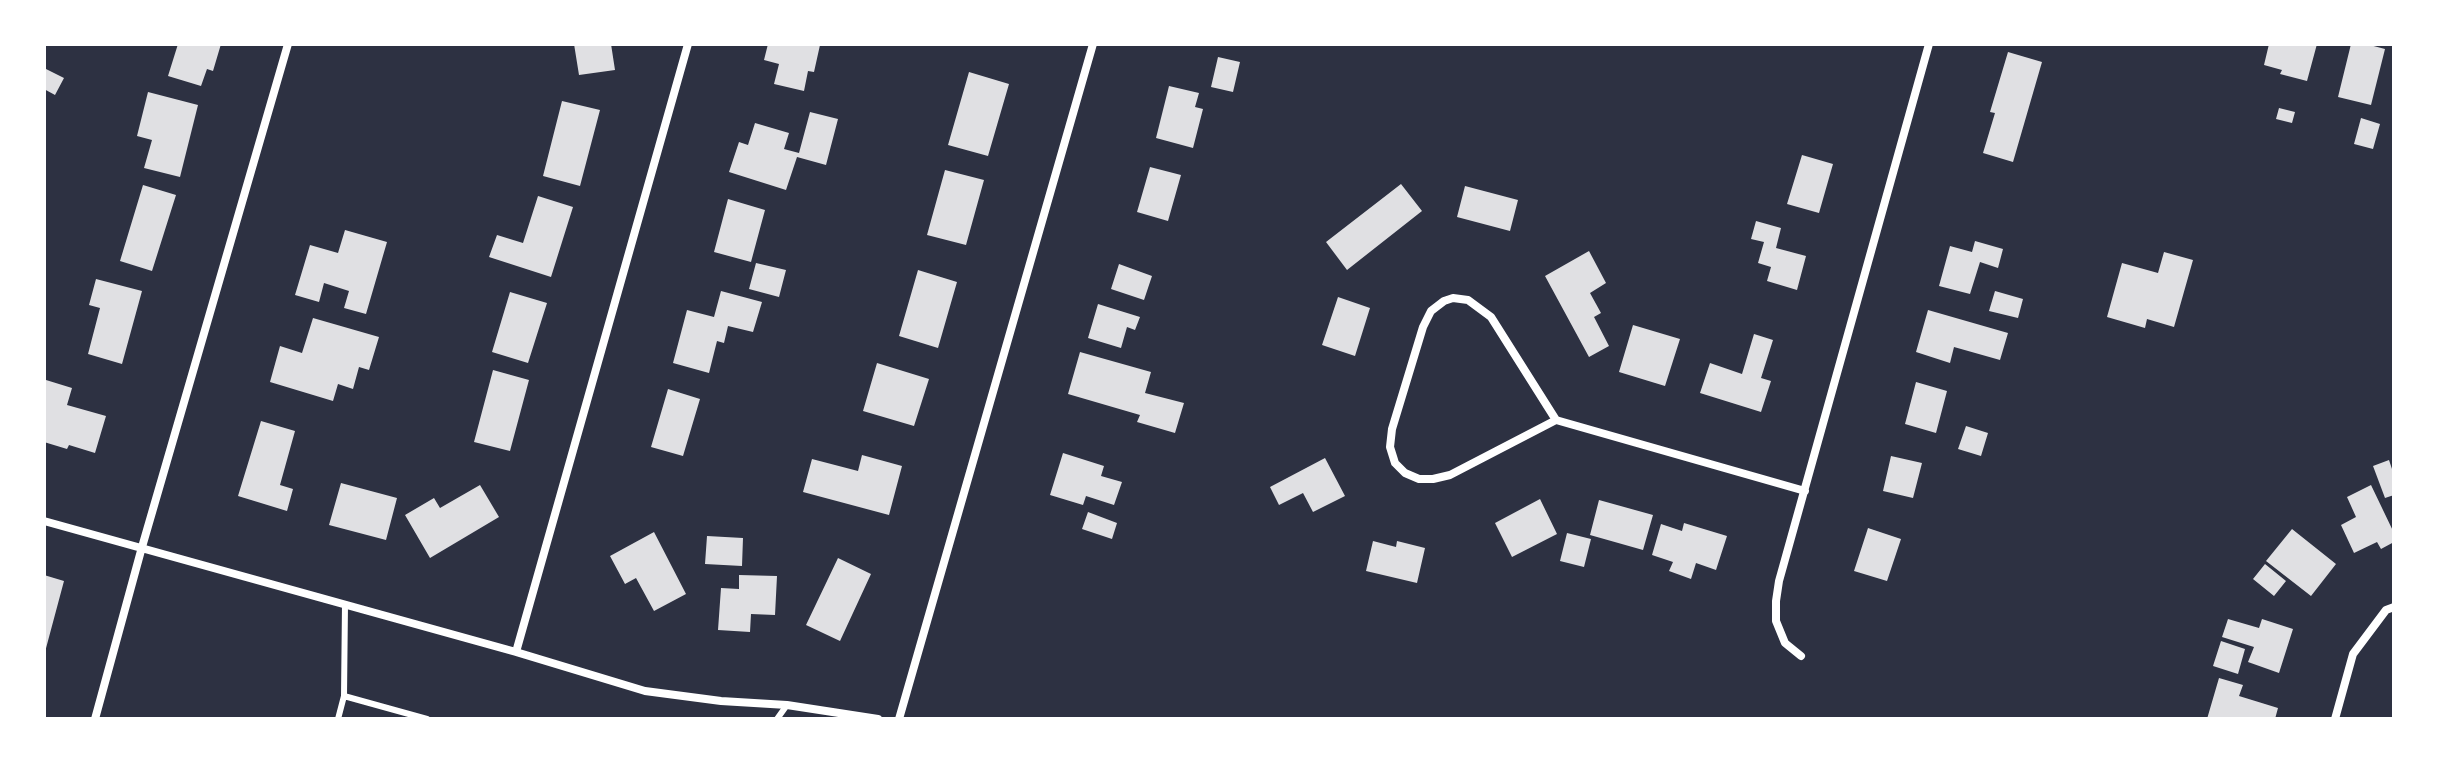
<!DOCTYPE html>
<style>
body{margin:0}
#map{position:relative;width:2438px;height:763px;overflow:hidden;background:#2d3142;font-family:"PT Sans",sans-serif}
canvas{display:block}
.frame{position:absolute;inset:0;border:46px solid #fff;pointer-events:none}
</style>
<div id="map">
<canvas width="2438" height="763"></canvas>
<div class="frame"></div>
</div>
<script>
const c = document.querySelector('canvas').getContext('2d');
c.lineJoin = 'round';
function paint(path, color) { c.fillStyle = color; c.fill(path, 'evenodd'); }
const shape = rows => new Path2D(rows.map(r => 'M' + r).join(''));
function stroke(path, color, width, dash) { c.strokeStyle = color; c.lineWidth = width; c.lineCap = dash ? 'butt' : 'round'; c.setLineDash(dash || []); c.stroke(path); }
paint(shape([
 [178,44,221,44,213,71,207,69,201,86,168,76],
 [574,44,611,44,615,70,579,75],
 [768,44,820,45,814,72,808,71,804,91,774,84,779,64,764,60],
 [2269,44,2317,44,2307,81,2280,74,2282,70,2264,65],
 [2351,44,2366,44,2385,49,2371,105,2338,97],
 [2008,52,2042,62,2013,162,1983,153,1995,113,1990,112],
 [1218,57,1240,62,1233,92,1211,87],
 [44,68,64,78,55,95,44,89],
 [969,72,1009,84,988,156,948,145],
 [1169,86,1199,93,1195,107,1203,109,1193,148,1156,138],
 [148,92,198,105,180,177,144,168,152,140,137,136],
 [562,101,600,110,580,186,543,176],
 [2279,108,2295,112,2292,123,2276,119],
 [810,112,838,119,826,165,797,157,786,190,729,172,739,142,748,145,755,123,789,133,784,149,799,153],
 [2361,118,2380,124,2373,149,2354,144],
 [1802,155,1833,164,1819,213,1787,204],
 [1150,167,1181,175,1168,221,1137,212],
 [945,170,984,180,966,245,927,235],
 [1401,184,1422,211,1347,270,1326,242],
 [143,185,176,195,152,271,120,261],
 [1465,186,1518,200,1510,231,1457,217],
 [538,196,573,207,551,277,489,257,497,235,523,243],
 [728,199,765,210,751,262,714,252],
 [1756,221,1781,228,1776,248,1806,256,1797,290,1767,281,1771,267,1758,263,1764,242,1751,239],
 [345,230,387,242,366,314,344,308,349,291,324,283,319,302,295,295,310,245,338,253],
 [1975,241,2003,249,1998,268,1980,262,1970,294,1939,286,1950,246,1972,252],
 [1589,251,1606,283,1590,293,1601,313,1594,317,1609,346,1589,357,1545,276],
 [2164,252,2193,260,2174,327,2147,319,2145,328,2107,317,2122,263,2158,273],
 [756,263,786,270,779,297,749,289],
 [1119,264,1152,276,1144,300,1111,289],
 [918,270,957,282,938,348,899,336],
 [96,279,142,291,122,364,88,354,100,308,89,305],
 [721,291,762,302,753,332,728,326,724,343,717,341,709,373,673,363,687,310,714,317],
 [1995,291,2023,299,2018,318,1989,311],
 [510,292,547,303,528,363,492,352],
 [1338,297,1370,308,1355,356,1322,345],
 [1098,304,1140,317,1135,330,1127,327,1121,348,1088,338],
 [1928,310,2008,333,2000,360,1954,347,1950,363,1916,352],
 [313,318,379,337,369,370,359,367,353,389,338,384,333,401,270,382,280,346,302,353],
 [1633,325,1680,339,1665,386,1619,372],
 [1754,334,1773,340,1761,378,1771,381,1761,412,1700,393,1710,363,1742,374],
 [1080,352,1151,372,1145,393,1184,403,1175,433,1137,422,1140,415,1068,394],
 [877,363,929,379,914,426,863,411],
 [493,370,529,380,510,451,474,442],
 [46,380,72,388,67,405,106,416,95,453,69,445,67,449,44,442,44,387],
 [1916,382,1947,391,1936,433,1905,424],
 [668,389,700,399,683,456,651,447],
 [261,421,295,431,280,485,293,489,287,511,238,496],
 [1966,426,1988,433,1981,456,1958,449],
 [1063,453,1104,466,1101,476,1122,482,1114,505,1086,496,1083,505,1050,495],
 [862,455,902,466,889,515,803,492,812,459,858,471],
 [1891,456,1922,463,1913,498,1883,491],
 [1325,458,1345,496,1313,512,1303,493,1279,505,1270,487],
 [2389,460,2394,475,2394,495,2385,498,2373,466],
 [341,483,397,498,386,540,329,525],
 [480,485,499,517,430,558,405,515,434,498,440,508],
 [2371,485,2394,533,2394,542,2381,549,2377,542,2354,553,2341,525,2356,517,2347,497],
 [1540,499,1557,534,1512,557,1495,523],
 [1599,500,1653,515,1643,550,1590,535],
 [1088,512,1117,523,1112,539,1082,529],
 [1684,523,1727,536,1716,570,1696,563,1691,579,1669,571,1673,562,1652,555,1661,524,1682,531],
 [1868,528,1901,539,1887,581,1854,571],
 [2292,529,2336,564,2311,596,2266,561],
 [654,532,686,594,654,611,636,578,625,584,610,556],
 [1567,533,1591,539,1584,567,1560,561],
 [707,536,743,538,742,566,705,564],
 [1373,541,1396,547,1397,541,1425,548,1417,583,1366,571],
 [838,558,871,574,840,641,806,625],
 [2265,564,2286,581,2274,596,2253,579],
 [44,575,64,581,45,652,44,651],
 [739,575,777,576,775,615,751,614,750,632,718,630,721,588,739,589],
 [2228,619,2259,628,2262,619,2293,629,2279,673,2248,662,2254,647,2222,637],
 [2221,641,2245,649,2238,674,2213,666],
 [2219,678,2243,685,2239,696,2278,708,2275,719,2207,719]
]), '#e0e0e3');
stroke(shape([
 [345,604,344,696,427,719],
 [338,719,344,696],
 [777,719,787,705]
]), '#fff', 6);
stroke(shape([
 [1556,420,1450,475,1433,479,1419,479,1405,473,1395,463,1390,447,1392,429,1423,327,1431,311,1444,301,1453,298,1468,300,1491,317,1556,420,1805,491],
 [44,521,516,652,645,691,721,701,787,705,878,719],
 [516,652,688,44],
 [1801,656,1785,643,1776,621,1776,601,1779,581,1929,44],
 [95,719,142,547,288,44],
 [899,719,1093,44],
 [2335,719,2353,654,2386,610,2394,607]
]), '#fff', 8);
</script>
